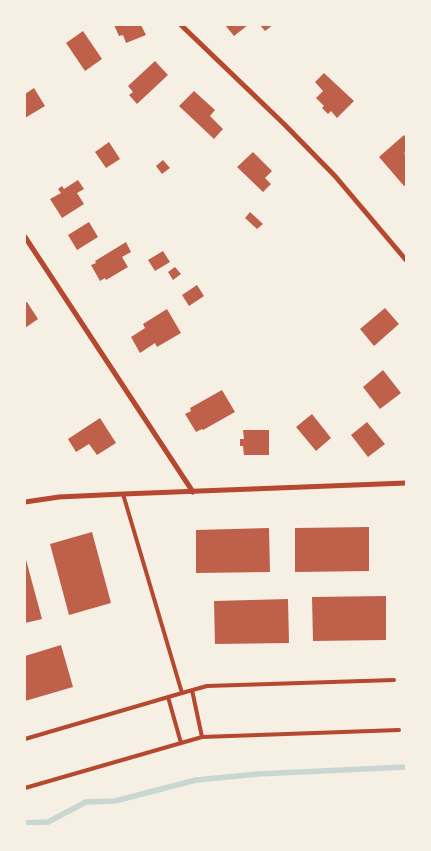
<!DOCTYPE html>
<style>
body{margin:0}
#map{position:relative;width:431px;height:851px;overflow:hidden;background:#f6efe4;font-family:Ubuntu,sans-serif}
canvas{display:block}
.frame{position:absolute;inset:0;border:26px solid #f6efe4;pointer-events:none}
</style>
<div id="map">
<canvas width="431" height="851"></canvas>
<div class="frame"></div>
</div>
<script>
const c = document.querySelector('canvas').getContext('2d');
c.lineJoin = 'round';
const shape = rows => new Path2D(rows.map(r => 'M' + r).join(''));
function stroke(path, color, width, dash) { c.strokeStyle = color; c.lineWidth = width; c.lineCap = dash ? 'butt' : 'round'; c.setLineDash(dash || []); c.stroke(path); }
function paint(path, color) { c.fillStyle = color; c.fill(path, 'evenodd'); }
stroke(shape([
 [25,823,48,822,86,802,115,801,196,780,258,774,406,767]
]), '#c9d6d2', 5.5);
paint(shape([
 [114,25,141,25,146,35,126,43,123,35,119,36],
 [225,25,248,25,234,36],
 [260,25,273,25,265,31],
 [83,31,102,59,85,71,66,43],
 [155,61,168,75,137,104,129,95,133,92,128,86],
 [324,73,354,101,337,118,331,111,328,114,322,108,324,106,316,98,323,91,315,82],
 [34,88,45,106,25,118,25,94],
 [194,91,215,110,210,116,223,129,214,139,179,106],
 [404,135,406,138,406,152,404,153,406,155,406,185,404,186,379,157],
 [109,142,120,159,106,168,95,152],
 [253,152,272,171,265,178,271,184,263,192,237,167],
 [163,160,170,168,162,174,156,166],
 [78,180,84,189,77,193,84,204,62,218,50,199,61,193,58,189,62,186,64,189],
 [250,212,263,224,257,229,245,218],
 [89,222,98,237,77,250,68,235],
 [126,242,131,252,122,257,128,267,106,280,105,278,100,281,91,265,96,263,95,261],
 [163,251,170,262,155,271,148,260],
 [175,267,181,274,173,280,168,272],
 [197,285,204,296,189,306,182,295],
 [27,302,38,319,25,328,25,303],
 [385,308,399,324,374,346,360,329],
 [167,309,181,333,157,347,155,343,140,353,131,337,145,328,143,324],
 [383,370,401,393,380,409,363,387],
 [222,390,235,412,203,430,202,429,196,432,185,414,191,411,190,408],
 [312,414,331,438,316,451,296,427],
 [100,418,116,443,97,455,89,444,76,452,68,439],
 [367,422,385,444,368,457,351,435],
 [243,430,269,430,269,455,244,455,243,446,240,446,240,439,244,439],
 [369,527,369,571,295,572,295,528],
 [269,528,270,572,196,573,196,530],
 [92,532,111,603,69,615,50,544],
 [25,556,42,619,25,623],
 [386,596,386,640,313,641,312,597],
 [288,599,289,643,215,644,214,601],
 [61,645,73,687,25,701,25,656]
]), '#bf614a');
stroke(shape([
 [192,690,202,737],
 [182,693,207,686,394,680],
 [168,697,181,743],
 [25,739,182,693,123,494],
 [25,788,202,737,399,730]
]), '#b5482f', 4);
stroke(shape([
 [181,25,284,124,335,176,406,260],
 [25,237,193,492],
 [25,502,59,497,123,494,406,483]
]), '#b5482f', 5);
</script>
